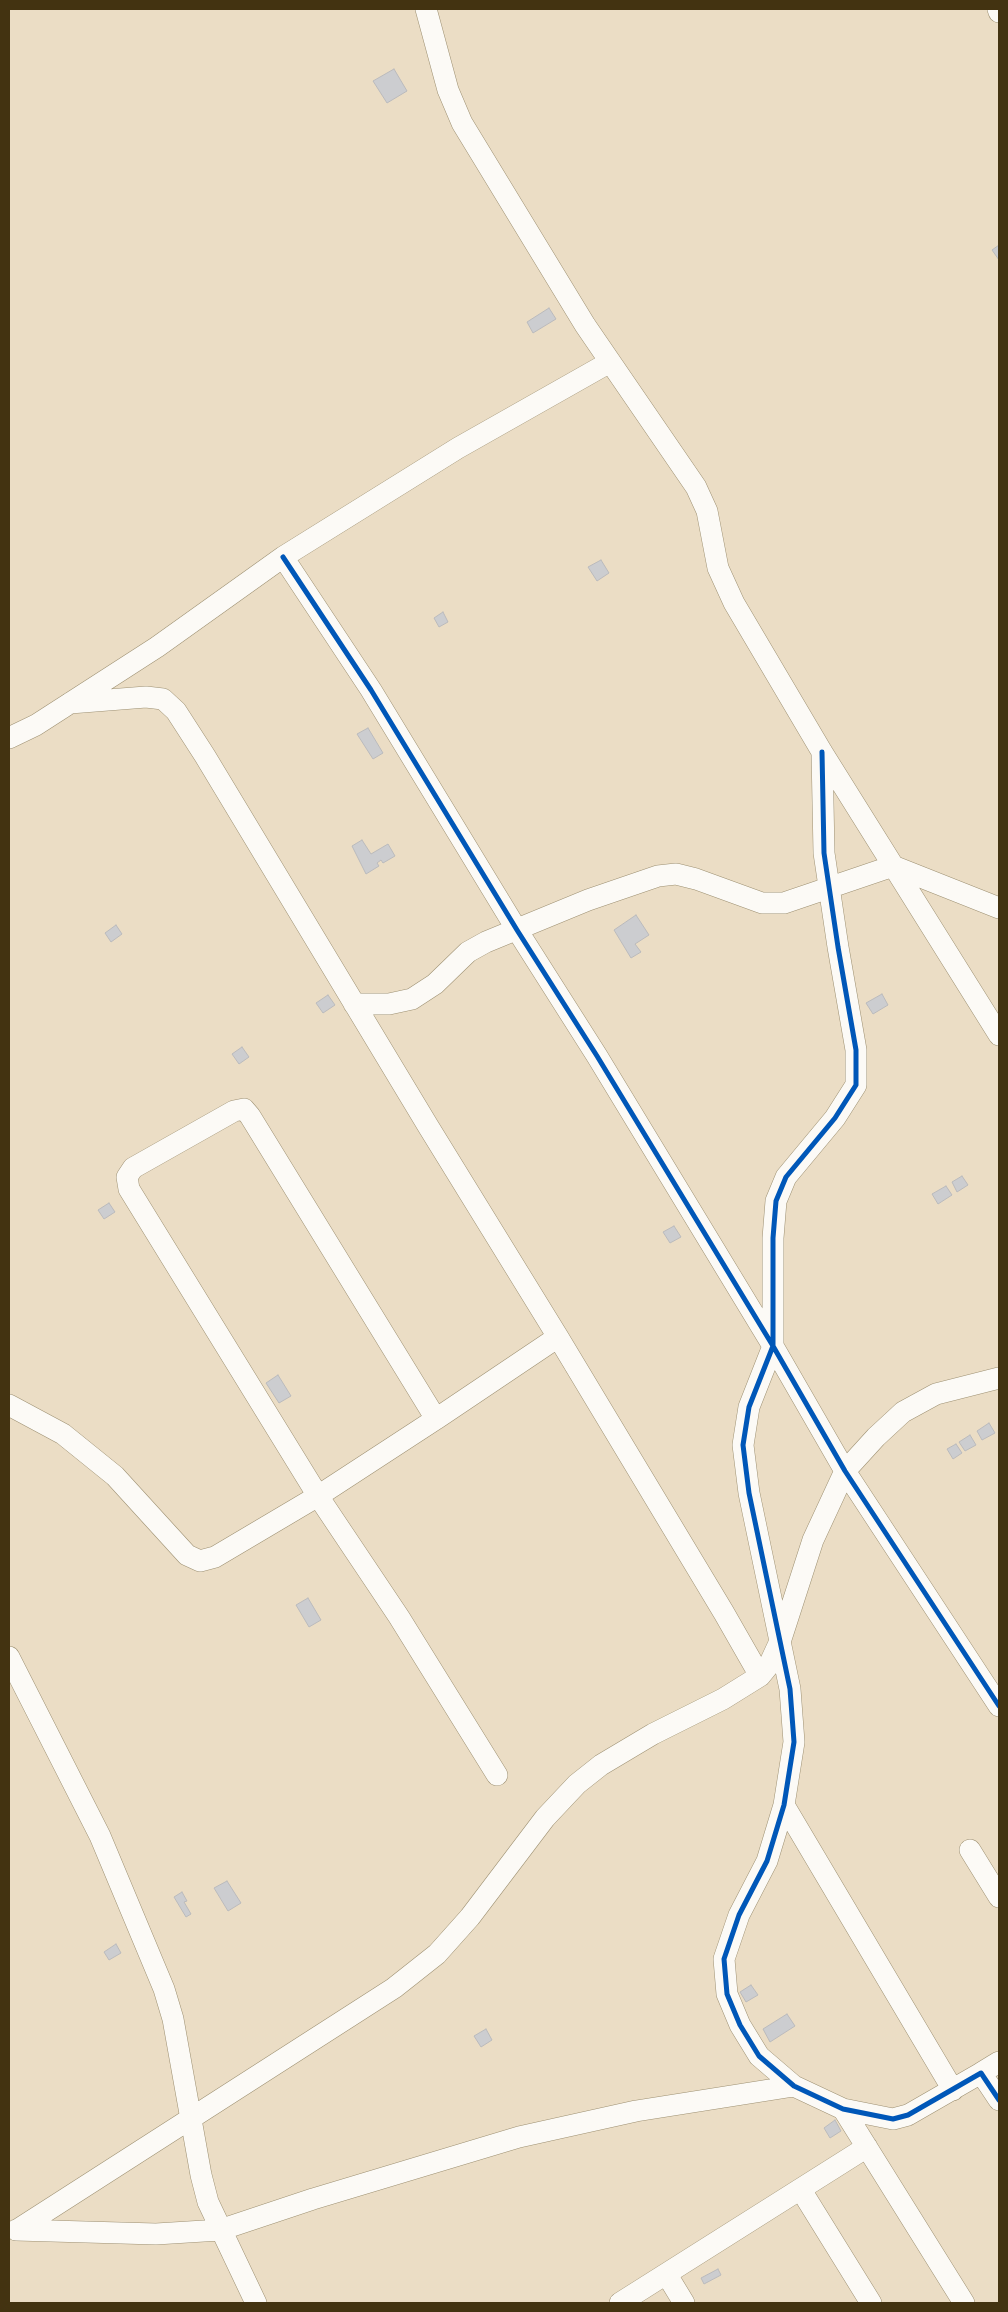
<!DOCTYPE html>
<style>
body{margin:0}
#map{position:relative;width:1008px;height:2312px;overflow:hidden;background:#ebddc5;font-family:"Golos Text",sans-serif}
canvas{display:block}
.frame{position:absolute;inset:0;border:10px solid #433311;pointer-events:none}
</style>
<div id="map">
<canvas width="1008" height="2312"></canvas>
<div class="frame"></div>
</div>
<script>
const c = document.querySelector('canvas').getContext('2d');
c.lineJoin = 'round';
function paint(path, color) { c.fillStyle = color; c.fill(path, 'evenodd'); }
const shape = rows => new Path2D(rows.map(r => 'M' + r).join(''));
function stroke(path, color, width, dash) { c.strokeStyle = color; c.lineWidth = width; c.lineCap = dash ? 'butt' : 'round'; c.setLineDash(dash || []); c.stroke(path); }
const building = shape([
 [394,69,407,91,387,103,373,81,394,69],
 [999,245,999,260,992,250,999,245],
 [549,308,556,319,533,333,527,322,549,308],
 [601,560,609,573,597,581,588,567,601,560],
 [443,612,448,622,439,627,434,618,443,612],
 [368,728,383,753,373,759,357,734,368,728],
 [362,840,371,854,388,844,395,856,383,863,381,860,377,863,379,866,366,874,352,846,362,840],
 [636,915,649,935,635,944,641,952,631,958,614,930,636,915],
 [116,925,122,934,111,942,105,933,116,925],
 [882,994,888,1005,873,1014,866,1003,882,994],
 [328,995,335,1005,323,1013,316,1003,328,995],
 [242,1047,249,1057,239,1064,232,1054,242,1047],
 [962,1176,968,1185,957,1192,952,1182,962,1176],
 [946,1186,952,1195,938,1204,932,1194,946,1186],
 [109,1203,115,1212,104,1219,98,1210,109,1203],
 [674,1226,681,1237,670,1243,663,1232,674,1226],
 [278,1375,291,1396,279,1403,266,1383,278,1375],
 [989,1423,995,1433,982,1440,977,1431,989,1423],
 [970,1435,976,1445,965,1451,959,1442,970,1435],
 [956,1444,962,1453,953,1459,947,1449,956,1444],
 [308,1598,321,1620,309,1627,296,1605,308,1598],
 [227,1881,241,1903,228,1911,214,1888,227,1881],
 [182,1892,187,1901,184,1902,191,1914,186,1917,174,1897,182,1892],
 [116,1944,121,1953,109,1960,104,1952,116,1944],
 [751,1985,758,1995,746,2002,740,1992,751,1985],
 [787,2014,795,2026,770,2042,763,2029,787,2014],
 [486,2029,492,2040,481,2047,474,2036,486,2029],
 [835,2120,841,2131,830,2138,824,2128,835,2120],
 [718,2269,721,2275,704,2284,701,2278,718,2269]
]);
paint(building, '#cccdd0');
stroke(building, '#bababc', 1);
const street = shape([
 [426,9,448,90,462,123,585,325,696,487,707,511,718,568,734,603,822,752,999,1035],
 [998,9,999,12],
 [283,557,371,690,517,930,597,1056,773,1346,845,1471,999,1706],
 [70,703,146,697,163,699,176,711,205,756,428,1126,558,1337,724,1613,760,1676],
 [9,738,36,725,157,647,283,557,458,448,610,362],
 [822,752,824,853,838,947,856,1050,856,1085,835,1118,786,1177,776,1201,773,1238,773,1346,749,1407,743,1445,749,1493,790,1689,794,1742,784,1805,767,1861,739,1915,724,1959,727,1994,740,2025,759,2056,794,2086,843,2109,893,2119,908,2115,981,2073,999,2100],
 [354,1004,389,1004,412,999,435,984,468,952,486,942,588,900,658,876,676,874,696,879,762,903,784,903,893,866,999,908],
 [9,1405,63,1434,115,1476,187,1555,200,1561,215,1557,318,1496,436,1419],
 [9,1657,100,1836,164,1989,173,2019,201,2175,208,2202,256,2303],
 [497,1775,399,1617,318,1496,129,1189,127,1177,133,1168,234,1111,244,1109,250,1116,436,1419,558,1337],
 [784,1805,953,2090],
 [970,1850,999,1897],
 [981,2073,999,2062],
 [843,2109,964,2303],
 [801,2190,871,2303],
 [16,2230,156,2234,220,2230,313,2199,519,2137,636,2111,794,2086],
 [17,2230,394,1988,437,1954,470,1917,545,1818,577,1784,601,1765,653,1734,723,1699,760,1676,769,1665,781,1639,813,1540,845,1471,876,1437,903,1412,936,1394,999,1378],
 [667,2275,684,2303],
 [620,2303,867,2147]
]);
stroke(street, '#9d9072', 22);
stroke(street, '#fcfaf6', 21);
stroke(shape([
 [283,557,371,690,517,930,597,1056,773,1346,845,1471,999,1706],
 [822,752,824,853,838,947,856,1050,856,1085,835,1118,786,1177,776,1201,773,1238,773,1346,749,1407,743,1445,749,1493,790,1689,794,1742,784,1805,767,1861,739,1915,724,1959,727,1994,740,2025,759,2056,794,2086,843,2109,893,2119,908,2115,981,2073,999,2100]
]), '#0057b8', 5);
</script>
